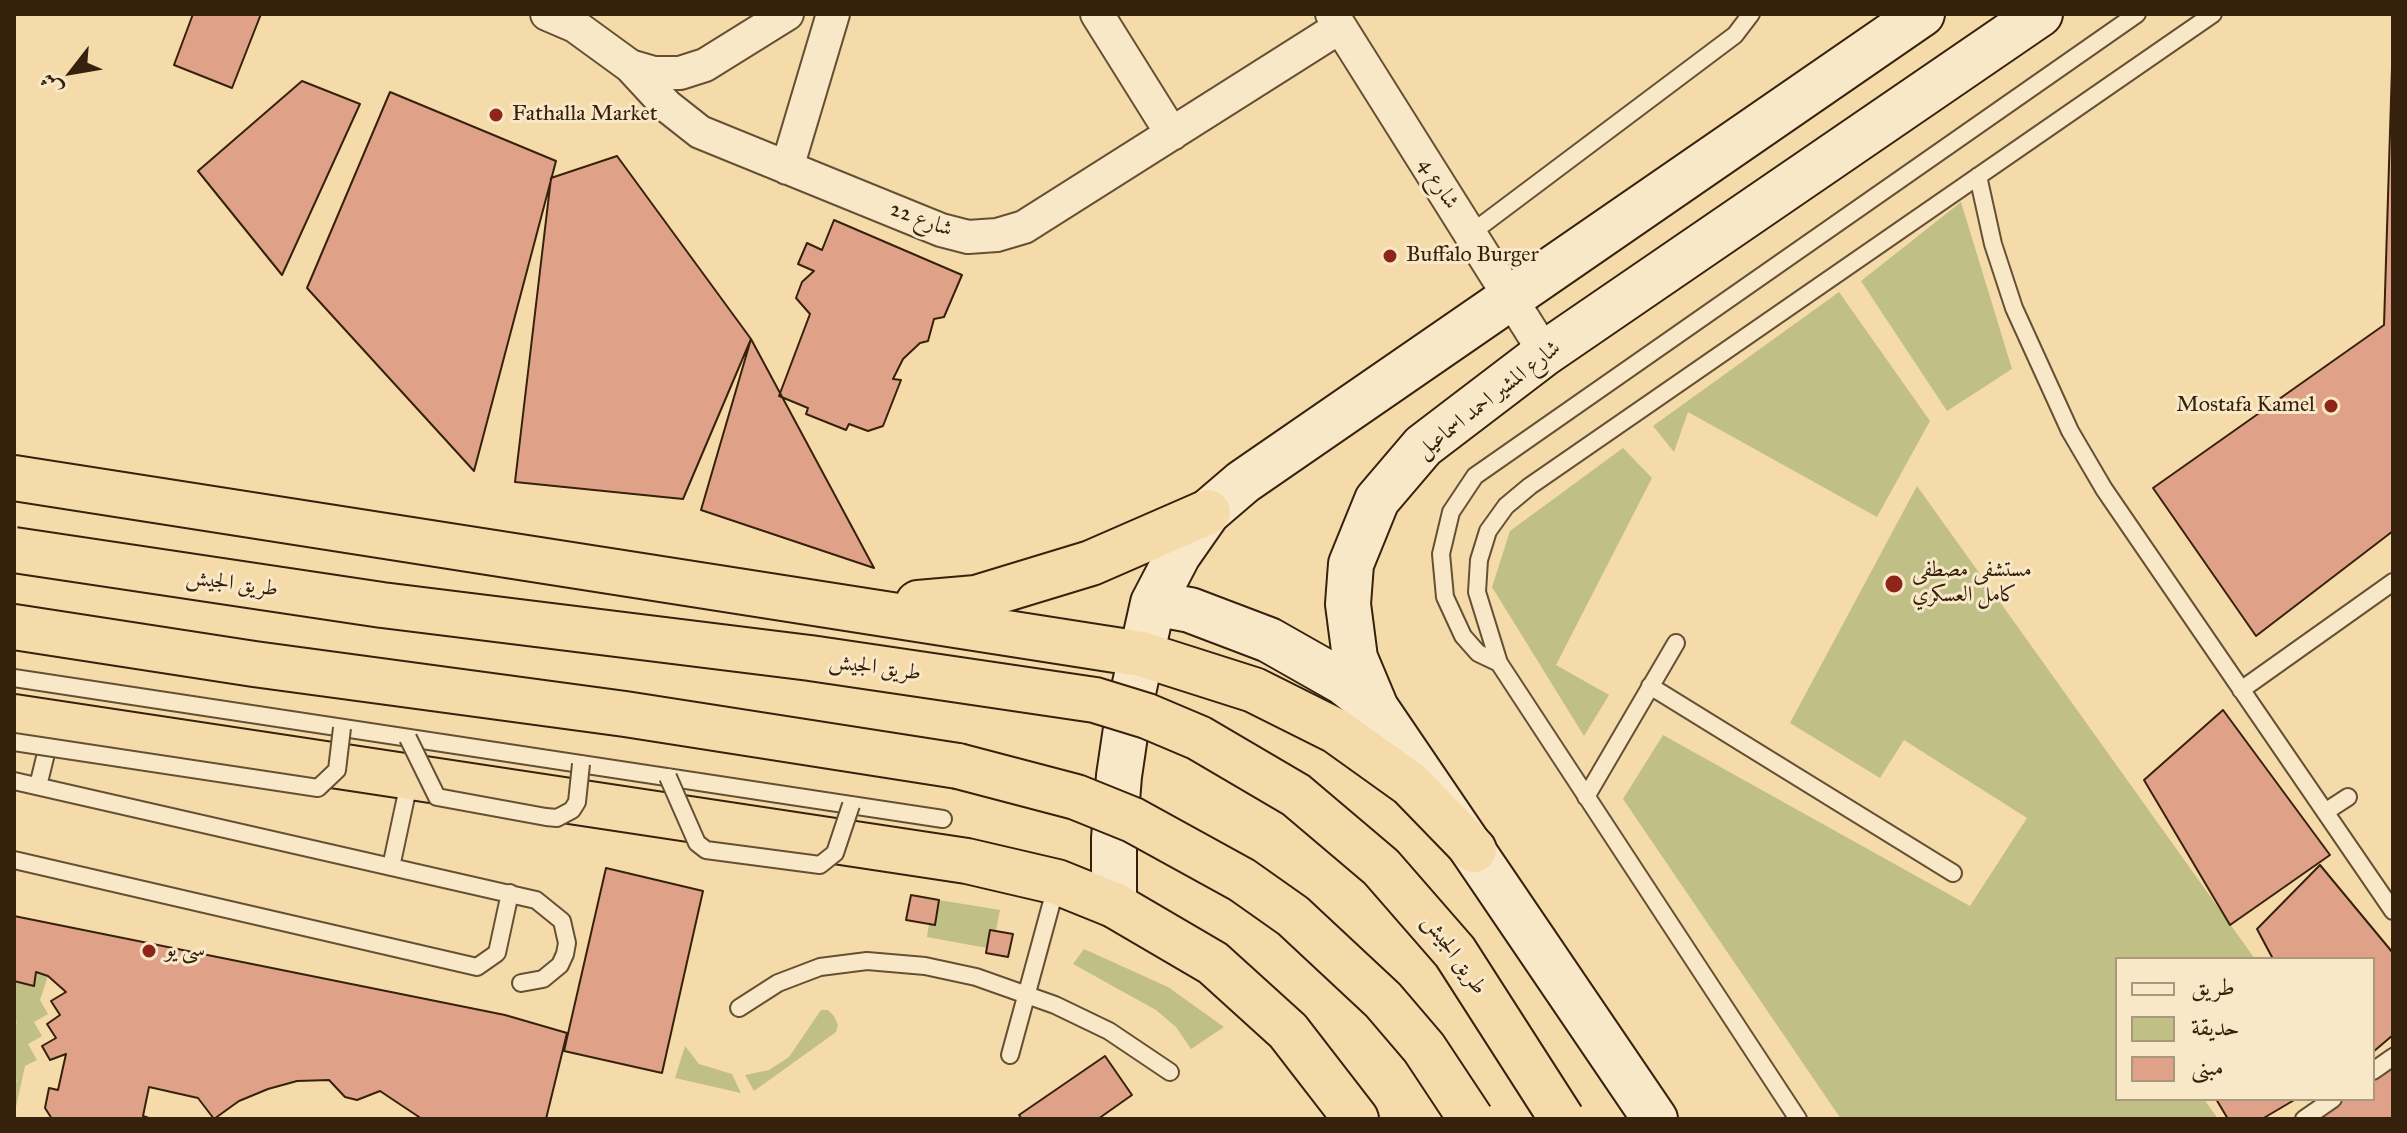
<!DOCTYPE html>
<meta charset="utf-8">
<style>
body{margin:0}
#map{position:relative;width:2407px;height:1133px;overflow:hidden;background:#f5dbaa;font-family:"IM FELL Great Primer",Amiri,serif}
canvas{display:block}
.frame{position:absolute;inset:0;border:16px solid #36210d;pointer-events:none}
.legend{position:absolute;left:2115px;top:957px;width:260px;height:144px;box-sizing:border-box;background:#f8e8c8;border:2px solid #aa987d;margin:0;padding:10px 14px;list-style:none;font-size:24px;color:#36210d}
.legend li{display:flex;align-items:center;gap:16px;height:40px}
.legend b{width:40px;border:2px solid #aa987d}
.north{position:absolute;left:32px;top:32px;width:80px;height:80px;-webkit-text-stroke:6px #f8e8c8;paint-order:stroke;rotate:239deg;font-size:22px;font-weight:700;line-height:32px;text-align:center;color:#36210d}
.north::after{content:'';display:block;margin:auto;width:28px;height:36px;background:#36210d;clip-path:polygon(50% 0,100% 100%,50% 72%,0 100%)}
</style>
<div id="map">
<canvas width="2407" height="1133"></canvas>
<div class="frame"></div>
<ul class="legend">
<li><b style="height:10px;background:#f8e8c8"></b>طريق</li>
<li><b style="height:22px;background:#c0bf85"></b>حديقة</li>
<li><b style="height:22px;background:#dfa288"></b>مبنى</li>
</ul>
<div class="north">ش</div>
</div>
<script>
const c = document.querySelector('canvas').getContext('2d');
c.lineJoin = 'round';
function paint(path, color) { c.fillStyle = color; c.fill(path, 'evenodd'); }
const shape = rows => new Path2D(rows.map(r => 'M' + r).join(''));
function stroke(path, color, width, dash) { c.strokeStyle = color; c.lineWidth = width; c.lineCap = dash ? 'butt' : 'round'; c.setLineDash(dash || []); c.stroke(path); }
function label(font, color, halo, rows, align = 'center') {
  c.font = font + ' "IM FELL Great Primer",Amiri,serif'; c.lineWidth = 6; c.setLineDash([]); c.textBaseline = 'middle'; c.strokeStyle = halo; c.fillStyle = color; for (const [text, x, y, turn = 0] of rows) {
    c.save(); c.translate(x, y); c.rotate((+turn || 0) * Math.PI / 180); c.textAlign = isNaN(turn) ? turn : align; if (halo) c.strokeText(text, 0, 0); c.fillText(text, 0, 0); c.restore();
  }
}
paint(shape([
 [1961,202,2012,369,1947,411,1861,281],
 [1839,292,1930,421,1877,517,1688,412,1674,452,1653,426],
 [1623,448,1652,478,1556,665,1609,695,1584,736,1492,587,1510,531],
 [1917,486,2255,959,2117,959,2117,1099,2204,1099,2218,1119,1841,1119,1623,799,1663,735,1970,906,2027,818,1904,740,1880,778,1790,723],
 [939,900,1000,910,996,930,990,930,987,948,927,937,929,924,935,924],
 [1084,949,1168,987,1224,1027,1191,1049,1176,1027,1156,1010,1073,964],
 [36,972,48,976,40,1000,48,1014,34,1022,42,1036,28,1044,37,1060,25,1066,14,1116,14,1084,17,1081,14,1076,14,1025,17,1023,14,1017,14,981,33,986],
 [821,1010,828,1010,834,1016,838,1025,836,1032,754,1091,745,1075,769,1070,789,1057],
 [685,1046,699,1064,732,1074,741,1093,675,1078]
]), '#c0bf85');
const building = shape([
 [193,14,261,14,232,88,174,65,193,14],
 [2393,36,2393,531,2256,636,2153,488,2384,325,2393,36],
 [302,81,360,104,282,275,198,171,302,81],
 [390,92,556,161,474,471,307,288,390,92],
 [617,156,751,339,683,499,515,482,551,178,617,156],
 [834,220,962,275,944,317,934,319,928,341,920,343,903,359,893,379,901,380,883,426,868,431,849,424,846,430,806,414,808,408,779,396,810,314,796,298,802,282,814,271,798,264,807,243,822,250,834,220],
 [751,339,874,568,701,510,751,339],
 [2223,710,2330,855,2230,925,2144,780,2223,710],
 [2320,865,2393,953,2393,1035,2373,1052,2373,959,2273,959,2257,929,2320,865],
 [606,868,703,891,662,1073,564,1051,606,868],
 [911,895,939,900,935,925,906,920,911,895],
 [14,916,505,1015,567,1033,546,1119,422,1119,380,1091,357,1100,345,1097,329,1080,297,1081,268,1089,239,1101,214,1119,198,1098,149,1087,143,1116,152,1119,52,1119,45,1108,49,1088,58,1090,66,1054,50,1060,42,1046,56,1038,47,1024,60,1015,51,1001,66,992,48,976,36,972,34,986,14,981,14,916],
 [990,930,1013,934,1008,957,986,953,990,930],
 [2393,1046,2393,1119,2320,1119,2340,1099,2373,1099,2373,1066,2393,1046],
 [1105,1056,1132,1095,1098,1119,1022,1119,1019,1115,1105,1056],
 [2216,1099,2296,1099,2262,1119,2228,1119,2216,1099]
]);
paint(building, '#dfa288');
stroke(building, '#36210d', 2);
const lane = shape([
 [1978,176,1993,244,2014,308,2070,431,2104,489,2393,911],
 [1470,234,1735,35,1751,14],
 [1499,663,1478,653,1463,636,1445,597,1441,554,1451,512,1475,476,2137,14],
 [14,678,943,819],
 [1650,686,1953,873],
 [2241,690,2393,582],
 [14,781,536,900,562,921,567,943,565,954,560,965,543,979,521,983],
 [38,786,51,733],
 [1586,797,1676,643],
 [2325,812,2348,797],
 [14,860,477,967,497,953,510,893],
 [391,867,410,778],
 [739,1008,778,983,820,967,867,961,925,966,976,977,1055,1005,1109,1031,1170,1072],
 [1010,1055,1057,883],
 [2373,1071,2393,1057],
 [1798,1119,1499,663,1477,592,1479,560,1488,531,1506,506,1530,486,2213,14],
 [2304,1119,2333,1099]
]);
const street = shape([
 [547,14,575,26,630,66,667,106,700,132,941,230,968,237,997,235,1024,227,1340,27],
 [1097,14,1172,134],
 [1332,14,1545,353],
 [630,66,654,73,680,73,705,65,787,14],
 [787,168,833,14]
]);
const secondary = shape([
 [1153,603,1190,610,1269,640,1343,682,1376,708],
 [1114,905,1114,838,1119,776,1128,715,1153,603,1178,555,1208,512,1243,482,1922,14],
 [1655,1119,1376,708,1355,658,1348,604,1351,564,1377,500,1423,446,1545,353,2040,14]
]);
const highway = shape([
 [14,478,1141,654,1254,690,1336,731,1410,784,1474,850],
 [918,603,976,598,1091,563,1208,512],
 [14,627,254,664,625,714,958,766],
 [14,717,967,861,1057,882,1114,905,1213,963,1288,1031,1356,1119]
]);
stroke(lane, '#665034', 20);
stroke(street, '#665034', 36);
stroke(secondary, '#36210d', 48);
stroke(highway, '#36210d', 48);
stroke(lane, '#f8e8c8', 16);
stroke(street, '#f8e8c8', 32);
stroke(secondary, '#f8e8c8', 44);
stroke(highway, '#f5dbaa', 44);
const laneBridge = shape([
 [408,738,437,797,546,817,557,818,572,810,577,802,581,764],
 [14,742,318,788,337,770,342,728],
 [668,777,697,843,706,850,820,865,835,853,851,805]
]);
const highwayBridge = shape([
 [14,550,382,605,810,658,1095,700,1147,716,1199,738,1296,795,1381,867,1455,952,1562,1119],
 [958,766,1076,797,1133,820,1242,880,1293,916,1383,1000,1424,1048,1471,1119]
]);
stroke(laneBridge, '#665034', 20, []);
stroke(highwayBridge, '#36210d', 48, []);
stroke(laneBridge, '#f8e8c8', 16);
stroke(highwayBridge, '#f5dbaa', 44);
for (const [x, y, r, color] of [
 [496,115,8,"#8f2418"],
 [1390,256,8,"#8f2418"],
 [2331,406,8,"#8f2418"],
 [1894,584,10,"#8f2418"],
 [149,951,8,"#8f2418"]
]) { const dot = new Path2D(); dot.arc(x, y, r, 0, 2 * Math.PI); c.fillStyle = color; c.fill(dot); stroke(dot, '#f8e8c8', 3); }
label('22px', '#36210d', '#f8e8c8', [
 ["Fathalla Market",512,115],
 ["Buffalo Burger",1406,256],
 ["Mostafa Kamel",2315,406,"right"],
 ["مستشفى مصطفى",1912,571],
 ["كامل العسكري",1912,596],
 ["سى يو",165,951]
], 'left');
label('22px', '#36210d', '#f8e8c8', [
 ["شارع 4",1438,184,58],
 ["شارع 22",921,220,20],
 ["شارع المشير احمد اسماعيل",1489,400,-38],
 ["طريق الجيش",232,584,8],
 ["طريق الجيش",875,668,8],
 ["طريق الجيش",1454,955,54]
]);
</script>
